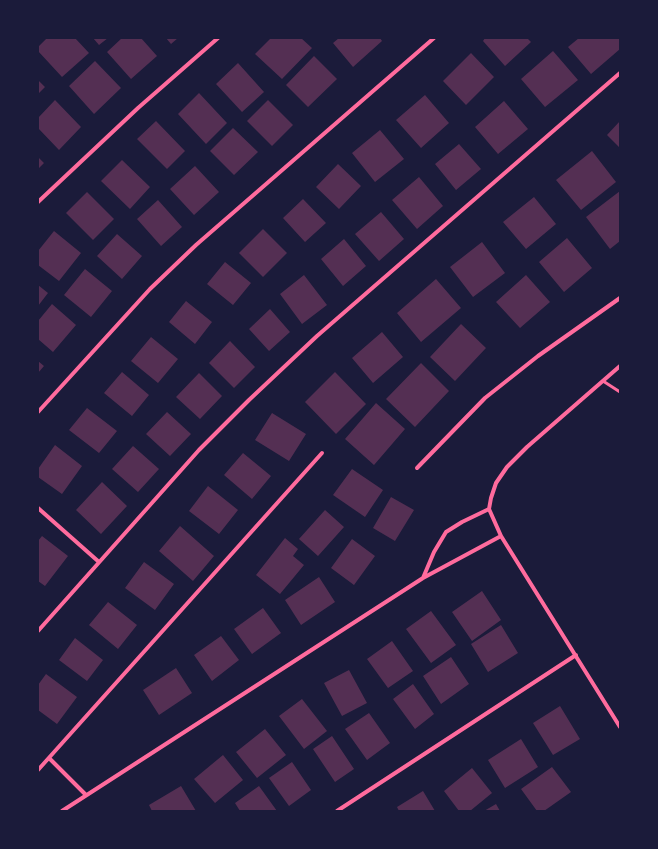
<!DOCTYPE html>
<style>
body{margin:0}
#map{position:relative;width:658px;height:849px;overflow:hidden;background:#1b1b3a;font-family:"Public Sans",sans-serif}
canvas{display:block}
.frame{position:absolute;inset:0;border:39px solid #1b1b3a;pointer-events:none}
</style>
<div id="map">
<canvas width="658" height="849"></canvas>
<div class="frame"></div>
</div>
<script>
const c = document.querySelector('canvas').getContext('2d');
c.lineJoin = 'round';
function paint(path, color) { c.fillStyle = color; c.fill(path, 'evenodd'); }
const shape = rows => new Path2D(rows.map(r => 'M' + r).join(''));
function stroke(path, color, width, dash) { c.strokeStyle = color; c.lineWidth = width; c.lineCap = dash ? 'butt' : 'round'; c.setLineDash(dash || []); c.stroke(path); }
paint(shape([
 [47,38,75,38,89,53,62,77,38,51,38,47],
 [93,38,108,38,99,45],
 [122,38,141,38,157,56,131,79,107,52],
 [166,38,178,38,171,44],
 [271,38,301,38,312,48,282,79,255,54],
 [339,38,380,38,382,41,353,67,333,43],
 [485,38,527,38,531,42,505,66,483,41],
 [579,38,620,38,620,49,591,74,568,47],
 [553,51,578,80,545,107,521,79],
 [471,53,494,77,466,105,443,81],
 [314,56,337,79,308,107,286,85],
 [95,61,121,88,94,114,69,86],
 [238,63,264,92,242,112,216,84],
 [38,80,45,87,38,94],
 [199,93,227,123,206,144,178,114],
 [425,95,449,123,421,148,396,120],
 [55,100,81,127,59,150,38,128,38,118],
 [268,100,293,125,272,146,247,121],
 [504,101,528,129,498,154,475,127],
 [156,121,185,151,167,169,137,139],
 [620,121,620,148,607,135],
 [233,128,258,152,234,175,210,151],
 [380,130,404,159,375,182,352,153],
 [459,144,481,169,456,190,435,164],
 [592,151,616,182,581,210,556,180],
 [38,157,44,163,38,169],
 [122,160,150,187,130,209,101,181],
 [338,164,361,186,339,209,316,187],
 [195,166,219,192,194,215,170,189],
 [419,177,443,206,417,229,392,200],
 [620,191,620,241,610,249,586,217],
 [87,192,114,219,93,240,66,213],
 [534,197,556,224,526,249,503,222],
 [303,199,326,223,305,242,283,218],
 [158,200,182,227,161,246,137,219],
 [381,212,404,239,379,261,355,234],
 [263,229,287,253,263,277,239,253],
 [54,231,81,253,59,281,38,265,38,251],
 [117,234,142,256,122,279,97,256],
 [567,238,592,268,564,292,539,262],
 [344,239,366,266,343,286,321,259],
 [482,242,505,273,473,297,450,267],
 [225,262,251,283,233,305,207,284],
 [85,269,112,291,91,317,64,295],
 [304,275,327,305,302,324,280,294],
 [526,275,550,302,520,328,496,302],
 [436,279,461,308,421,342,397,313],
 [38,285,48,293,38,306],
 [186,301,212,322,195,344,169,322],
 [52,304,76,325,53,352,38,339,38,321],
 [270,309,290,332,269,351,249,329],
 [461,324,486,348,455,381,430,357],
 [382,332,403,357,373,383,352,358],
 [151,337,178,359,158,383,131,361],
 [230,341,255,367,234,388,209,363],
 [38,361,44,366,38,373],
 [421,363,449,391,415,427,386,399],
 [122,372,149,395,132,416,104,393],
 [335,372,366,404,336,434,305,402],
 [199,373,222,396,200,419,176,397],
 [376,403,405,429,374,465,345,439],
 [87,408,117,431,99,453,69,430],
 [167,412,191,434,170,456,146,434],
 [272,413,306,434,289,461,255,440],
 [55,445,82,466,62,494,38,477,38,469],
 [133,446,159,469,138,492,112,469],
 [243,453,271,476,252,499,224,475],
 [352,469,383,490,365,517,333,495],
 [102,482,127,506,101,534,76,510],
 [208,486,238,510,219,534,189,511],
 [391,497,414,510,395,541,373,528],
 [325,510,344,527,318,556,299,539],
 [180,526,214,556,193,581,159,551],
 [42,536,68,556,45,586,38,581,38,541],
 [285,538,298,549,293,556,304,565,280,594,256,575],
 [352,539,375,556,354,585,331,568],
 [144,562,174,584,155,610,125,588],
 [319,577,335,602,301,625,285,600],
 [482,591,501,620,472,641,452,612],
 [108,602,137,625,118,649,89,625],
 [263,608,281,633,252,654,234,629],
 [431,611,456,645,431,663,406,629],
 [501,625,518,653,488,672,471,644],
 [221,636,239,660,212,681,194,655],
 [75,638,103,660,87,681,59,660],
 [392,641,413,671,388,688,367,659],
 [451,657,469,684,441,704,423,676],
 [176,668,192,693,159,715,143,690],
 [349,670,367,703,342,716,324,683],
 [46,674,77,697,57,724,38,710,38,685],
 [413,684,434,714,415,729,393,699],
 [302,699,327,731,304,749,279,716],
 [560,706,580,739,553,755,533,723],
 [369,713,390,743,367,760,345,729],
 [265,729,286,755,257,778,236,752],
 [332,736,354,769,335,782,313,749],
 [521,739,538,767,505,788,488,760],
 [223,755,243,780,215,803,194,779],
 [292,762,311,790,289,806,269,778],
 [552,767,571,792,544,811,537,811,521,789],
 [472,768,492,793,470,811,459,811,444,791],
 [181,786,196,811,152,811,149,805],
 [259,786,277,811,240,811,235,803],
 [423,791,435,811,399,811,397,807],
 [496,804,500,811,484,811]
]), '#542f53');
stroke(shape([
 [603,381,620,392]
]), '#ff6b9d', 3);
stroke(shape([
 [38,202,138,108,218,38],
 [620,366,527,447,507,467,496,483,491,498,489,509,501,536,620,727],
 [38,412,150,289,196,245,434,38],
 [417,468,485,398,538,356,620,298],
 [38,508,99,562],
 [423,578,434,552,446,532,462,522,489,509],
 [38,631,199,450,249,400,317,336,620,73],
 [49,758,86,795],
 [38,770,322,453],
 [62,811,423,578,501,536],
 [337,811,576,655]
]), '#ff6b9d', 4);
</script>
